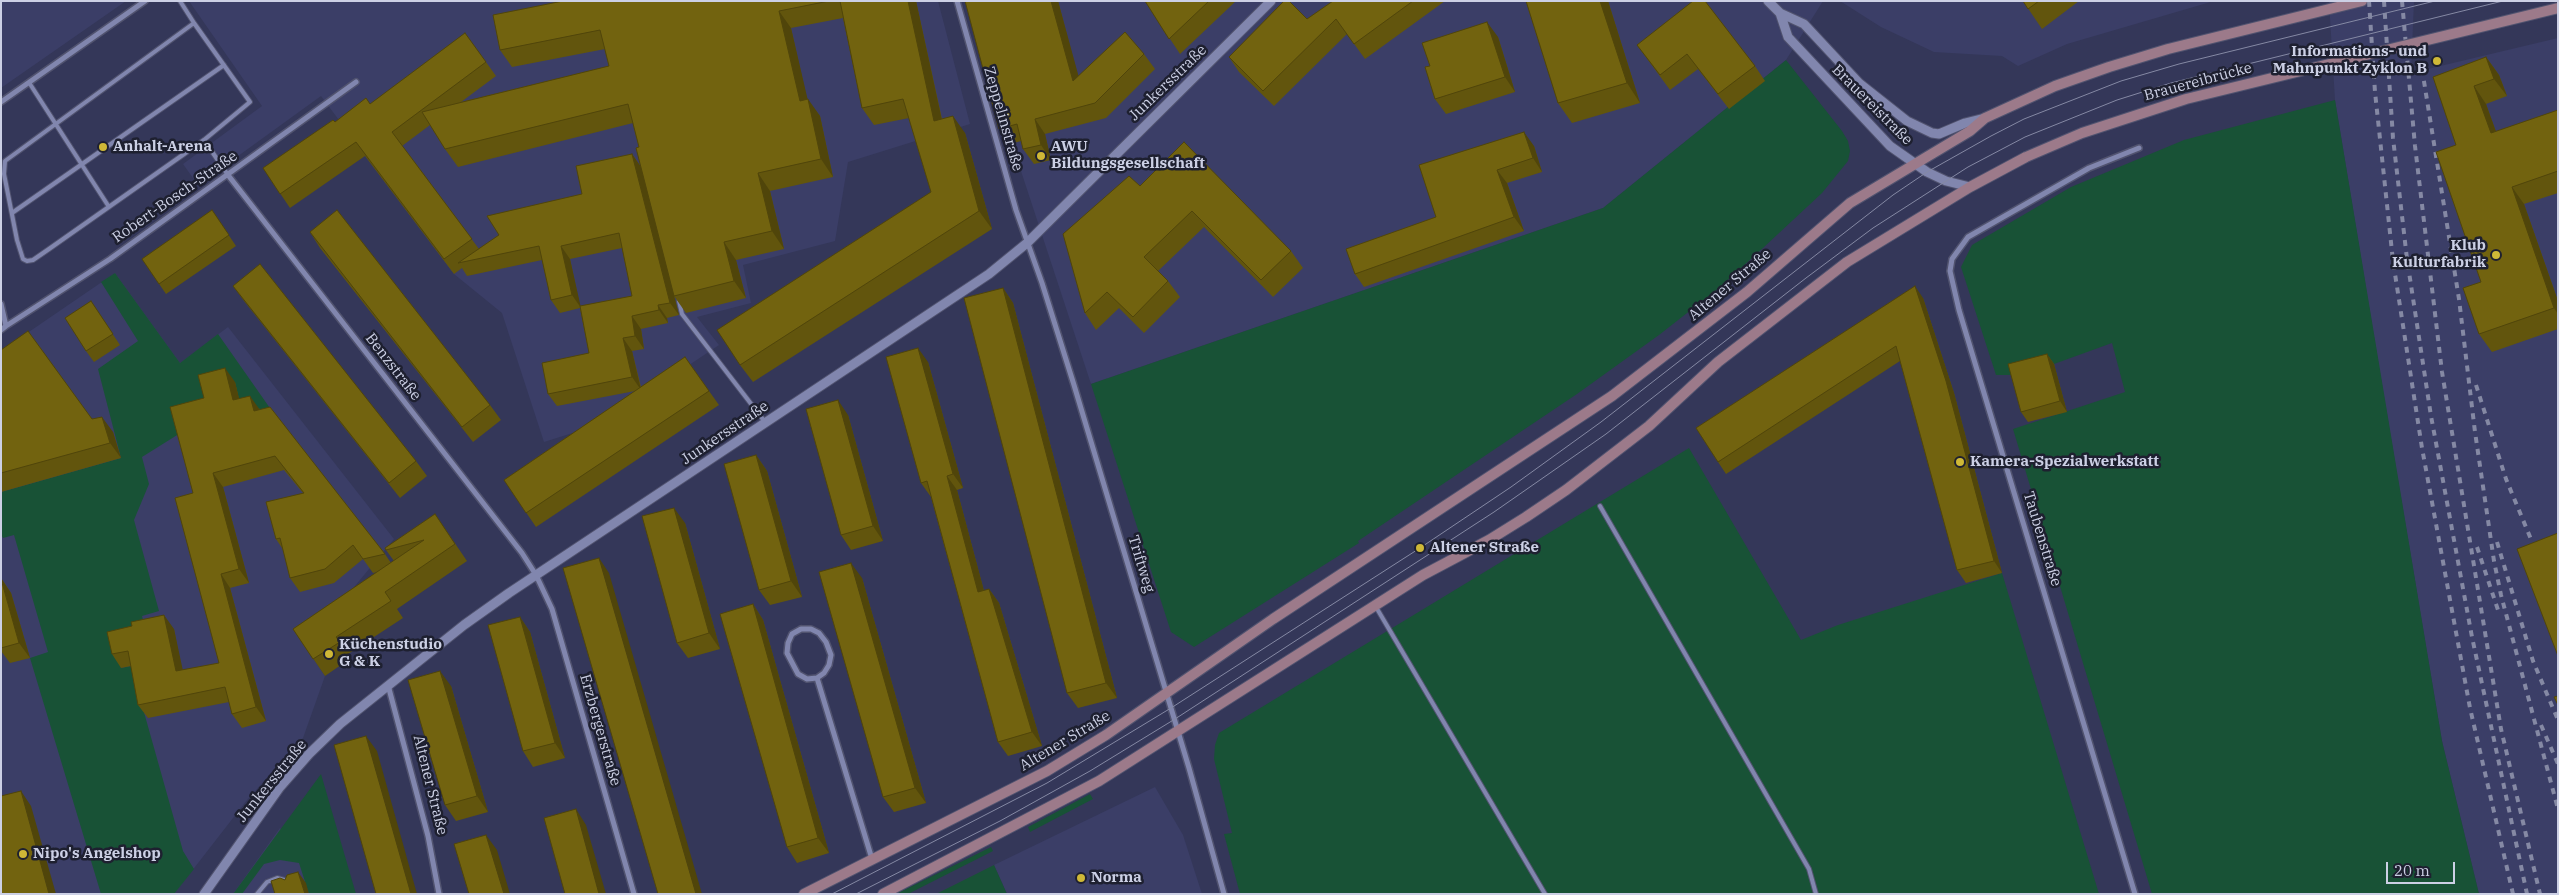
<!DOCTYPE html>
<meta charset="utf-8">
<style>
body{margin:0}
#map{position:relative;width:2559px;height:895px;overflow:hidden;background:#343759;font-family:"IBM Plex Serif",serif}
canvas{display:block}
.frame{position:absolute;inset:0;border:2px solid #ccd0e5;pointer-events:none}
.scale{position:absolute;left:2386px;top:862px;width:69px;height:22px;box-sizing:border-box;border:2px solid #ccd0e5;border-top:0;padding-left:6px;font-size:15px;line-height:18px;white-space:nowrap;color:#ccd0e5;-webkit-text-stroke:4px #1e2030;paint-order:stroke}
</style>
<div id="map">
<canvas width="2559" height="895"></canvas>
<div class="frame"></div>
<div class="scale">20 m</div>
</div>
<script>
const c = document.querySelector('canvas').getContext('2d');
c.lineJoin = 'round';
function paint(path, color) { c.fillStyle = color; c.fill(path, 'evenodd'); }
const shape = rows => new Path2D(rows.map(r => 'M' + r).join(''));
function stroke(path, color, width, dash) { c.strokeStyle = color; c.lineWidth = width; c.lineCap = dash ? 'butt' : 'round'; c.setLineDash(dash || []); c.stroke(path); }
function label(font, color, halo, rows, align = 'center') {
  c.font = font + ' "IBM Plex Serif",serif'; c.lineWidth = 5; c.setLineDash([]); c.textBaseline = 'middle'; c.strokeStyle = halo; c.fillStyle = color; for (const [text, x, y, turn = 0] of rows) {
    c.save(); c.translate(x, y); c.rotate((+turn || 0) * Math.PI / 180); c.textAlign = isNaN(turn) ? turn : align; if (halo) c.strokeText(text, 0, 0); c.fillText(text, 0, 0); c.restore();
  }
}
paint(shape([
 [1,1,126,1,1,88],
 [189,1,938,1,970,124,848,162,835,241,743,265,751,303,697,317,719,345,601,424,544,442,502,313,454,274,321,96,198,185,183,164,262,106],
 [968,1,1823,1,1786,60,1603,208,1091,384,1020,168,1006,143],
 [1840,1,2214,1,2067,44,2018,66,2002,56,1934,52,1881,27],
 [2329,1,2414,1,2411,73,2558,38,2558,894,2479,894,2442,741,2377,355,2335,100],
 [115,273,180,363,228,327,394,539,305,646,325,676,303,738,247,800,174,894,1,894,1,351],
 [1155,787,1183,835,1202,894,1007,894,994,865],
 [280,828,341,894,233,894]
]), '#3b3e67');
paint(shape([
 [1786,60,1842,131,1848,141,1850,151,1848,161,1822,193,1763,248,1719,288,1659,335,1577,394,1358,541,1359,543,1194,647,1171,632,1091,384,1603,208],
 [2335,100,2442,741,2479,894,2152,894,2013,429,2125,392,2112,343,2054,364,2015,375,1996,375,1961,267,1972,245,2071,187,2184,140],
 [115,273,180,363,218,334,279,421,214,412,142,457,149,484,134,520,159,611,142,616,144,624,121,668,131,666,183,851,194,869,174,894,101,894,30,658,48,652,14,535,3,538,1,534,1,492,121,458,98,369,138,341,101,282],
 [1689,448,1801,640,1838,625,2002,573,2099,894,1240,894,1224,834,1232,833,1214,759,1215,745,1219,733],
 [321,774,356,894,309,894,299,863,280,860,264,864,242,894,233,894],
 [1090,794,1093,799,1030,832,1028,827],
 [991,847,993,851,908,894,896,894],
 [994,865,1007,894,936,894]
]), '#185236');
const service = shape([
 [180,1,194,23],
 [194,23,250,102,204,140,49,249,33,260,27,261,23,259,17,240,4,174,5,161,194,23],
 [30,84,109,207],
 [204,140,228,175],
 [12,213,224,65],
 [679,301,682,314,765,422],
 [1600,506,1809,869,1816,894],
 [1376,607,1545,894],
 [257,894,267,882,277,878,288,881]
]);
const minor = shape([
 [957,1,1016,210,1042,283,1074,385,1189,768,1224,894],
 [1,102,145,1],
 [228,175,522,553,536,575,552,609,634,894],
 [1,304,6,326,1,330],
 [6,326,110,259,356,82],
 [801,629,811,629,819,633,826,642,831,655,829,665,824,673,817,678,807,679,798,674,787,653,788,643,792,634,801,629],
 [817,678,872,859],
 [388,685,428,836,439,894],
 [2135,894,1959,310,1950,271,1952,259,1968,237,2089,168,2139,148]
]);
const tertiary = shape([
 [1768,1,1780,13,1804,24,1859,83,1907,121,1932,133,1939,134,1965,123,1985,118],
 [1780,13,1788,37,1890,146,1927,172,1946,181,1970,187],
 [204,894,280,787,309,754,340,724,464,625,509,593,989,274,1027,243,1271,1]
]);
const secondary = shape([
 [804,894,1047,771,1106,735,1273,619,1612,396,1747,292,1850,203,1970,131,1985,118,2055,86,2109,67,2168,49,2362,1],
 [883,894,1099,781,1423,575,1489,540,1526,517,1566,490,1649,426,1718,362,1847,262,1970,187,2026,157]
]);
stroke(service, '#51536f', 6);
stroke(minor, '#51536f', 8);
stroke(tertiary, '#51536f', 11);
stroke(secondary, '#51536f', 12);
stroke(service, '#8186ae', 4);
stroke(minor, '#8186ae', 5);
stroke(tertiary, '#8186ae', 9);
stroke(secondary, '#9c7a8a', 10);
stroke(shape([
 [832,894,1047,783,1171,708,1420,548,1511,487,1601,422,1893,195,1927,172,1991,136,2024,119,2121,81,2179,64,2435,1],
 [856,894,1000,821,1090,771,1175,719,1494,512,1606,434,1806,278,1873,228,1968,167,2025,137,2117,100,2171,83,2503,1]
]), '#8589a4', 1);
stroke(shape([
 [2369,1,2375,92,2393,261,2422,448,2470,708,2513,894],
 [2384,1,2393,138,2407,259,2431,416,2472,637,2527,894],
 [2402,1,2415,146,2442,372,2501,729,2540,894],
 [2422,69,2459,299,2475,432,2494,561,2501,595,2558,809],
 [2476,385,2506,479,2538,556],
 [2497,542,2533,661,2558,720],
 [2477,547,2499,613],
 [2541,725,2558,764]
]), '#8589a4', 4, [6, 6]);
const secondaryBridge = shape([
 [2026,157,2082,133,2186,99,2558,8]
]);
stroke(secondaryBridge, '#51536f', 12, []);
stroke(secondaryBridge, '#9c7a8a', 10);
paint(shape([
 [563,1,916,1,942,119,965,133,992,229,753,382,740,365,931,192,909,118,874,125,862,108,843,18,791,28,807,99,820,116,833,177,770,191,784,249,736,260,746,298,686,313,674,296,650,201,679,315,667,318,668,323,641,329,644,349,632,351,641,387,685,357,719,405,536,527,504,480,635,391,557,406,548,394,589,353,580,308,560,313,551,300,542,260,467,276,462,268,454,274,365,156,290,208,263,168,335,122,370,104,486,62,496,76,461,102,609,66,605,49,512,67,500,50],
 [633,123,639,147,641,167,632,154,582,194,479,249,402,146,430,125,445,149,458,167],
 [622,248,632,296,580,306,570,259],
 [1058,1,1078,76,1144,54,1155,69,1106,118,1045,134,1051,160,1034,164,1023,149,1021,141,1010,144,999,129],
 [1145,1,1236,1,1180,54],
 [1333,1,1445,1,1365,59,1347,34,1274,106,1239,72,1229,57,1307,19],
 [1526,1,1608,1,1640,103,1572,123,1558,103],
 [2023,1,2079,1,2042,29],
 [1498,37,1515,92,1446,114,1435,99,1430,66],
 [1637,45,1755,66,1765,81,1729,109,1698,69,1670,90],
 [2486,57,2499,75,2507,96,2486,104,2496,132,2558,110,2558,193,2524,204,2558,301,2558,329,2492,352,2479,334,2481,282,2456,145,2433,77],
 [1534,146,1542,172,1507,183,1524,231,1364,287,1355,274,1436,217,1419,165],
 [1140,186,1291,251,1303,268,1273,297,1204,227,1158,271,1168,281,1180,297,1144,333,1119,308,1096,330,1085,313],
 [212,210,236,246,166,294,142,259],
 [310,232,490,405,501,420,473,442,320,248],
 [233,286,416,461,427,476,400,498,244,301],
 [1003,288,1013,303,1117,698,1078,708,1067,693],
 [1923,298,1954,393,2002,573,1966,583,1957,570,1900,361,1726,474,1718,462],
 [98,312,120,345,94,362,86,351],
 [1,350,92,419,113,432,121,458,1,492],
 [2047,354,2054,364,2067,412,2028,422,2021,412],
 [928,362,963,488,957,490,984,591,989,589,999,603,1042,746,1008,756,998,742,931,497,921,483],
 [235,382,239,399,260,409,385,554,391,563,394,561,386,550,435,514,467,561,397,609,403,618,348,654,351,658,325,676,293,629,377,572,373,573,363,559,334,583,300,592,290,578,284,551,276,539,303,493,284,470,223,487,249,583,230,588,266,721,242,728,232,714,229,702,148,718,138,705,131,666,121,668,112,654,174,629,182,670,219,663,193,493,204,398],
 [848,415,883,541,851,550,841,535],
 [756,455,767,471,802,597,770,605,759,590],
 [685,523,720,649,688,658,677,643],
 [1,578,11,593,30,658,10,663,1,651],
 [862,578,926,803,894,812,883,797],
 [753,604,763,620,829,853,797,863,787,847],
 [520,617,530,632,565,758,533,767,523,751],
 [451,686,488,812,456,821,445,805]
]), '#62550d');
paint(shape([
 [908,1,916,1,946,139,934,121],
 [1051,1,1058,1,1084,96,1073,81],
 [1600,1,1608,1,1640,103,1627,83],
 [779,11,791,28,812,118,800,101],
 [1487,22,1498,37,1515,92,1505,77],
 [2486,57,2499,75,2507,96,2494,79],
 [2474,86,2486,104,2503,151,2491,133],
 [808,99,820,116,833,177,821,159],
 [953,116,965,133,992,229,979,211],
 [1035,119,1045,134,1051,160,1041,145],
 [1524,132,1534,146,1542,172,1533,158],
 [632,154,641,167,679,315,670,303],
 [1497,170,1507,183,1524,231,1514,217],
 [758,173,770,191,784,249,772,231],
 [2512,187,2524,204,2558,301,2558,314,2554,308],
 [724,242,736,260,746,298,734,281],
 [561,246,570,259,581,308,572,295],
 [1915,286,1923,298,1954,393,2002,573,1994,561],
 [1003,288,1013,303,1117,698,1106,683],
 [658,305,667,318,668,323,659,310],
 [632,316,641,329,644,349,635,336],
 [623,338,632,351,641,390,632,377],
 [918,348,928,362,963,488,953,474],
 [2047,354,2054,364,2067,412,2060,401],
 [225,368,235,382,243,414,233,400],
 [250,396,260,410,254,411],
 [838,400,848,415,883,541,873,526],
 [102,417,113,432,121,458,110,443],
 [756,455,767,471,802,597,791,581],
 [213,473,223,487,249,583,239,569],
 [947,476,957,490,988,606,978,592],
 [674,508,685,523,720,649,709,633],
 [599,558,609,573,702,894,696,894],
 [851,563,862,578,926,803,915,788],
 [221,574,230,588,266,721,256,707],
 [1,578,11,593,30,658,19,643],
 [989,589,999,603,1042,746,1032,732],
 [753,604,763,620,829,853,818,838],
 [164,615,174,629,186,685,176,671],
 [520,617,530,632,565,758,555,743],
 [440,671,451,686,488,812,477,796],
 [366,736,377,751,417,894,411,894],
 [21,791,31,806,56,894,49,894],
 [576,809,586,825,606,894,599,894],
 [486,835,497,850,510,894,504,894],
 [298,872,306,883,309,894,305,894]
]), '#50450a');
const building = shape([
 [563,1,829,1,779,11,800,101,808,99,821,159,758,173,772,231,724,242,734,281,674,296,636,148,639,147,628,104,445,149,422,112,609,66,600,30,500,50,493,15,563,1],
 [840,1,908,1,934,121,953,116,979,211,740,365,717,330,931,192,903,99,862,108,840,1],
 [965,1,1051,1,1073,81,1125,32,1144,54,1095,103,1035,119,1041,145,1023,149,1017,124,999,129,965,1],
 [1145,1,1209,1,1169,39,1145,1],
 [1284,1,1289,1,1307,19,1333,1,1413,1,1354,44,1336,19,1263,91,1229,57,1284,1],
 [1526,1,1600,1,1627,83,1558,103,1526,1],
 [1693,1,1705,1,1755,66,1718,94,1687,54,1660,75,1637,45,1693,1],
 [2023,1,2039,1,2028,9,2023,1],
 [1487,22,1505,77,1435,99,1425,67,1430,66,1422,43,1487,22],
 [465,33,486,62,392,132,472,239,444,259,356,142,280,194,263,168,333,120,335,122,366,98,370,104,465,33],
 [2486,57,2494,79,2474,86,2491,133,2558,110,2558,171,2512,187,2554,308,2479,334,2463,288,2481,282,2436,152,2456,145,2433,77,2486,57],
 [1524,132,1533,158,1497,170,1514,217,1355,274,1346,249,1436,217,1419,165,1524,132],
 [1184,142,1291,251,1261,280,1192,211,1144,257,1168,281,1133,317,1107,292,1085,313,1063,234,1129,176,1140,186,1184,142],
 [632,154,670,303,658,305,659,310,632,316,635,336,623,338,632,377,548,394,542,363,589,353,580,306,632,296,619,233,561,246,572,295,551,300,539,246,458,263,499,235,487,216,582,194,576,166,632,154],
 [212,210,229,235,159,284,142,259,212,210],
 [337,210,490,405,462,427,310,232,337,210],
 [260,264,416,461,389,483,233,286,260,264],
 [1915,286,1946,381,1994,561,1957,570,1896,346,1718,462,1696,428,1915,286],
 [1003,288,1106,683,1067,693,964,298,1003,288],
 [91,301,113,334,86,351,65,318,91,301],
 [28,331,92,419,102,417,110,443,1,473,1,350,28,331],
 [918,348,953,474,947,476,978,592,989,589,1032,732,998,742,927,481,921,483,886,357,918,348],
 [2047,354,2060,401,2021,412,2008,364,2047,354],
 [685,357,709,391,526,513,504,480,685,357],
 [225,368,233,400,250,396,254,411,270,407,385,554,363,559,353,545,325,569,290,578,280,538,276,539,266,502,304,493,275,456,213,473,239,569,221,574,256,707,232,714,225,687,138,705,128,651,112,654,107,632,132,626,131,622,164,615,176,671,219,663,175,498,193,493,170,407,204,398,198,375,225,368],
 [838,400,873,526,841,535,806,409,838,400],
 [756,455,791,581,759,590,724,464,756,455],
 [674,508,709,633,677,643,642,516,674,508],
 [435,514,455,544,385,592,391,601,336,637,340,642,313,659,293,629,424,540,386,550,385,548,435,514],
 [2558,533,2558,656,2517,549,2558,533],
 [599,558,696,894,658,894,563,568,599,558],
 [851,563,915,788,883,797,819,572,851,563],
 [1,579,19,643,1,648,1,579],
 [753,604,818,838,787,847,720,614,753,604],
 [520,617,555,743,523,751,488,625,520,617],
 [440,671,477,796,445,805,408,680,440,671],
 [2558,696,2558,705,2554,697,2558,696],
 [366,736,411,894,376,894,334,745,366,736],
 [21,791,49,894,1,894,1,796,21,791],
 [576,809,599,894,565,894,544,818,576,809],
 [486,835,504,894,469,894,454,844,486,835],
 [298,872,305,894,275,894,271,881,280,878,285,880,287,875,298,872]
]);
paint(building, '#72630f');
stroke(building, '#50450a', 1);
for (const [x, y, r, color] of [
 [2437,61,5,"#cfb837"],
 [103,147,5,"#cfb837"],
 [1041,156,5,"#cfb837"],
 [2496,255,5,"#cfb837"],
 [1960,462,5,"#cfb837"],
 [1420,548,5,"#cfb837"],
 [329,654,5,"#cfb837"],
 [23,854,5,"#cfb837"],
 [1081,878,5,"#cfb837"]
]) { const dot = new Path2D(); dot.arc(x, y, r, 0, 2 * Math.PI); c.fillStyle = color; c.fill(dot); stroke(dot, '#1e2030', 2); }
label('bold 15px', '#ccd0e5', '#1e2030', [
 ["Informations- und",2427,52,"right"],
 ["Mahnpunkt Zyklon B",2427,69,"right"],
 ["Anhalt-Arena",113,147],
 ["AWU",1051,147],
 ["Bildungsgesellschaft",1051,164],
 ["Klub",2486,246,"right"],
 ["Kulturfabrik",2486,263,"right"],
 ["Kamera-Spezialwerkstatt",1970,462],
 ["Altener Straße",1430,548],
 ["Küchenstudio",339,645],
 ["G & K",339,662],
 ["Nipo's Angelshop",33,854],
 ["Norma",1091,878]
], 'left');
label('15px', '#ccd0e5', '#1e2030', [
 ["Brauereibrücke",2198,82,-15],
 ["Junkersstraße",1168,83,-44],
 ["Brauereistraße",1872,105,45],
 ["Zeppelinstraße",1003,119,74],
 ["Robert-Bosch-Straße",175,197,-35],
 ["Altener Straße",1730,285,-40],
 ["Benzstraße",393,367,52],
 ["Junkersstraße",725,433,-34],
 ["Taubenstraße",2042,539,73],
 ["Triftweg",1141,564,73],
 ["Erzbergerstraße",600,730,74],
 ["Altener Straße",1065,741,-31],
 ["Junkersstraße",272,781,-51],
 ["Altener Straße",430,785,76]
]);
</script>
